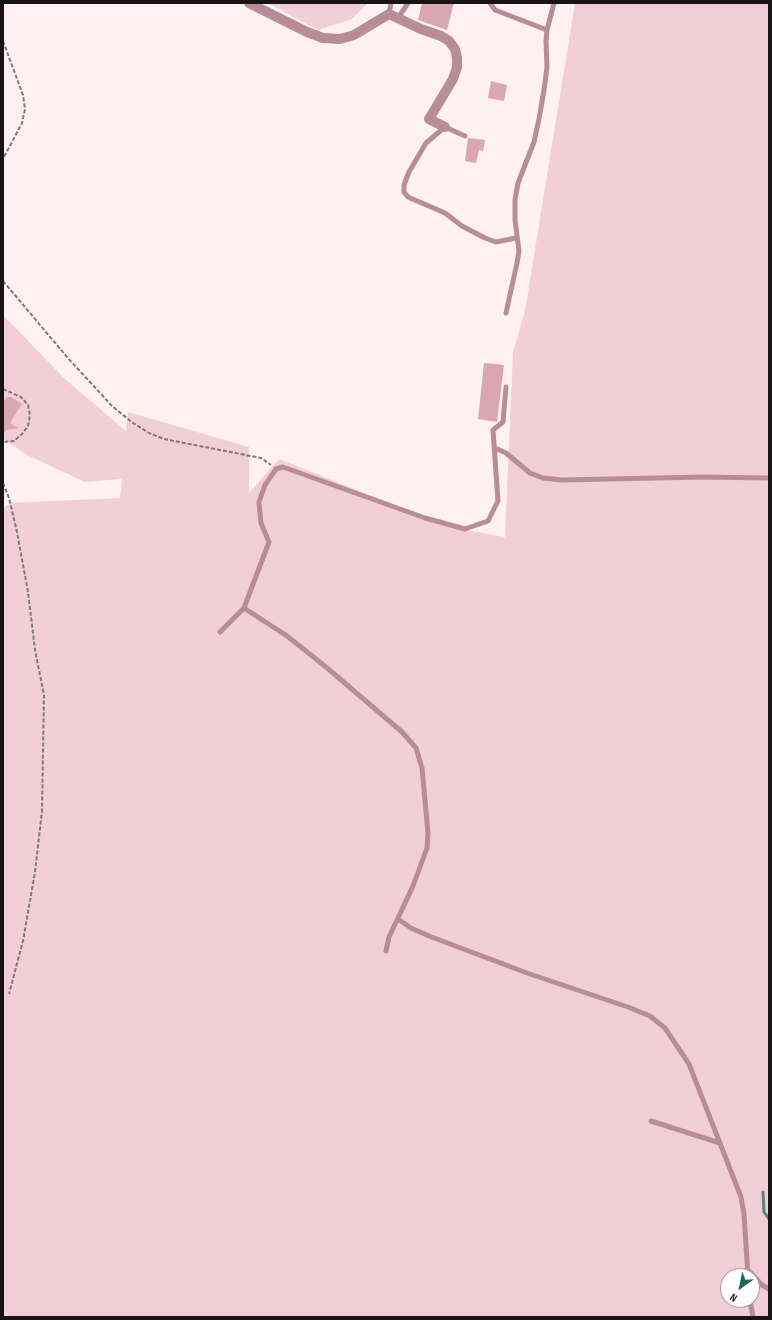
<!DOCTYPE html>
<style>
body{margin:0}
#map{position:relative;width:772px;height:1320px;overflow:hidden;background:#fff0f3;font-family:"Sofia Sans Condensed",sans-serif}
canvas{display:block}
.frame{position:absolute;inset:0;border:4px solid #181314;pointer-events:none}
.north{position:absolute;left:720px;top:1268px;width:40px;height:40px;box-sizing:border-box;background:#fff;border:1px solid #a3a1a1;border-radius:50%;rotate:213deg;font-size:11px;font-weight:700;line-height:16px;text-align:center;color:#181314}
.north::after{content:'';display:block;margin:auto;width:14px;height:18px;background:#216658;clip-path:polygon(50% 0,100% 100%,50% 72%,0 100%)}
</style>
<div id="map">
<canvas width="772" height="1320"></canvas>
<div class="frame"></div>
<div class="north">N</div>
</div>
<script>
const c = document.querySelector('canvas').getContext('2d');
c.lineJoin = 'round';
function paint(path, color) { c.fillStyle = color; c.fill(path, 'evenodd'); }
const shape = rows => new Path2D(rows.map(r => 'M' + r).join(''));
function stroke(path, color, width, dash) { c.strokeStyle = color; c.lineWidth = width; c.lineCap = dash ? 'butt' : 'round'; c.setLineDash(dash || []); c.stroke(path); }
paint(shape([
 [268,3,368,3,352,19,318,30],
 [575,3,769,3,769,1317,3,1317,3,508,11,503,120,498,122,479,85,482,27,455,3,439,3,315,66,380,126,431,128,412,249,447,249,493,279,459,450,527,505,537,513,352,525,311],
 [728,1276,752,1276,752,1300,728,1300]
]), '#f2cfd8');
stroke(shape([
 [763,1192,764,1212,769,1219]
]), '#5d837a', 3);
paint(shape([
 [422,3,454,3,447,30,418,20],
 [491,81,507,85,504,101,488,98],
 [468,138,485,140,483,151,479,150,476,163,465,161],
 [484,363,504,365,497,422,478,419],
 [7,397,11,397,22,404,10,423,18,428,6,430,3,435,3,403,5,399]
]), '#daa6b4');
stroke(shape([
 [3,41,23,95,25,109,22,123,3,159],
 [3,281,67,357,112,406,133,423,149,433,164,439,261,458,271,465],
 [3,389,21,397,28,405,30,415,28,426,22,434,14,441,3,442],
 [3,483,9,498,17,532,28,592,35,650,44,695,42,811,35,872,23,941,9,994]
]), '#817779', 2, [4, 2]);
stroke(shape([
 [490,3,495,10,547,30],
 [389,14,391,3],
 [398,18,408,3],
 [465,136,445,127,426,143,409,172,404,185,404,192,408,197,445,213,462,226,485,238,496,242,516,238],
 [506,313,517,263,519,251,515,220,515,200,518,183,534,142,539,119,544,90,547,67,546,41,547,30,554,3],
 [495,448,506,453,530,473,543,478,562,480,703,477,769,478],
 [244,608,287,636,326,667,402,732,416,748,422,768,428,833,427,848,413,886,389,937,386,951],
 [220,632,244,608,269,542,261,523,259,502,265,485,276,469,283,467,425,518,465,529,488,521,498,501,493,430,503,422,506,387],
 [398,919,411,928,429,936,527,973,628,1007,650,1016,665,1028,689,1064,741,1197,744,1214,748,1276],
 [651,1121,720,1143],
 [749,1271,762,1285,769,1289],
 [750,1300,753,1317]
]), '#b88d98', 5);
stroke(shape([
 [249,3,307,32,323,38,340,39,354,35,389,14,421,29,441,36,449,41,455,49,457,58,457,67,453,79,429,119,445,127]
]), '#b88d98', 10);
</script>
